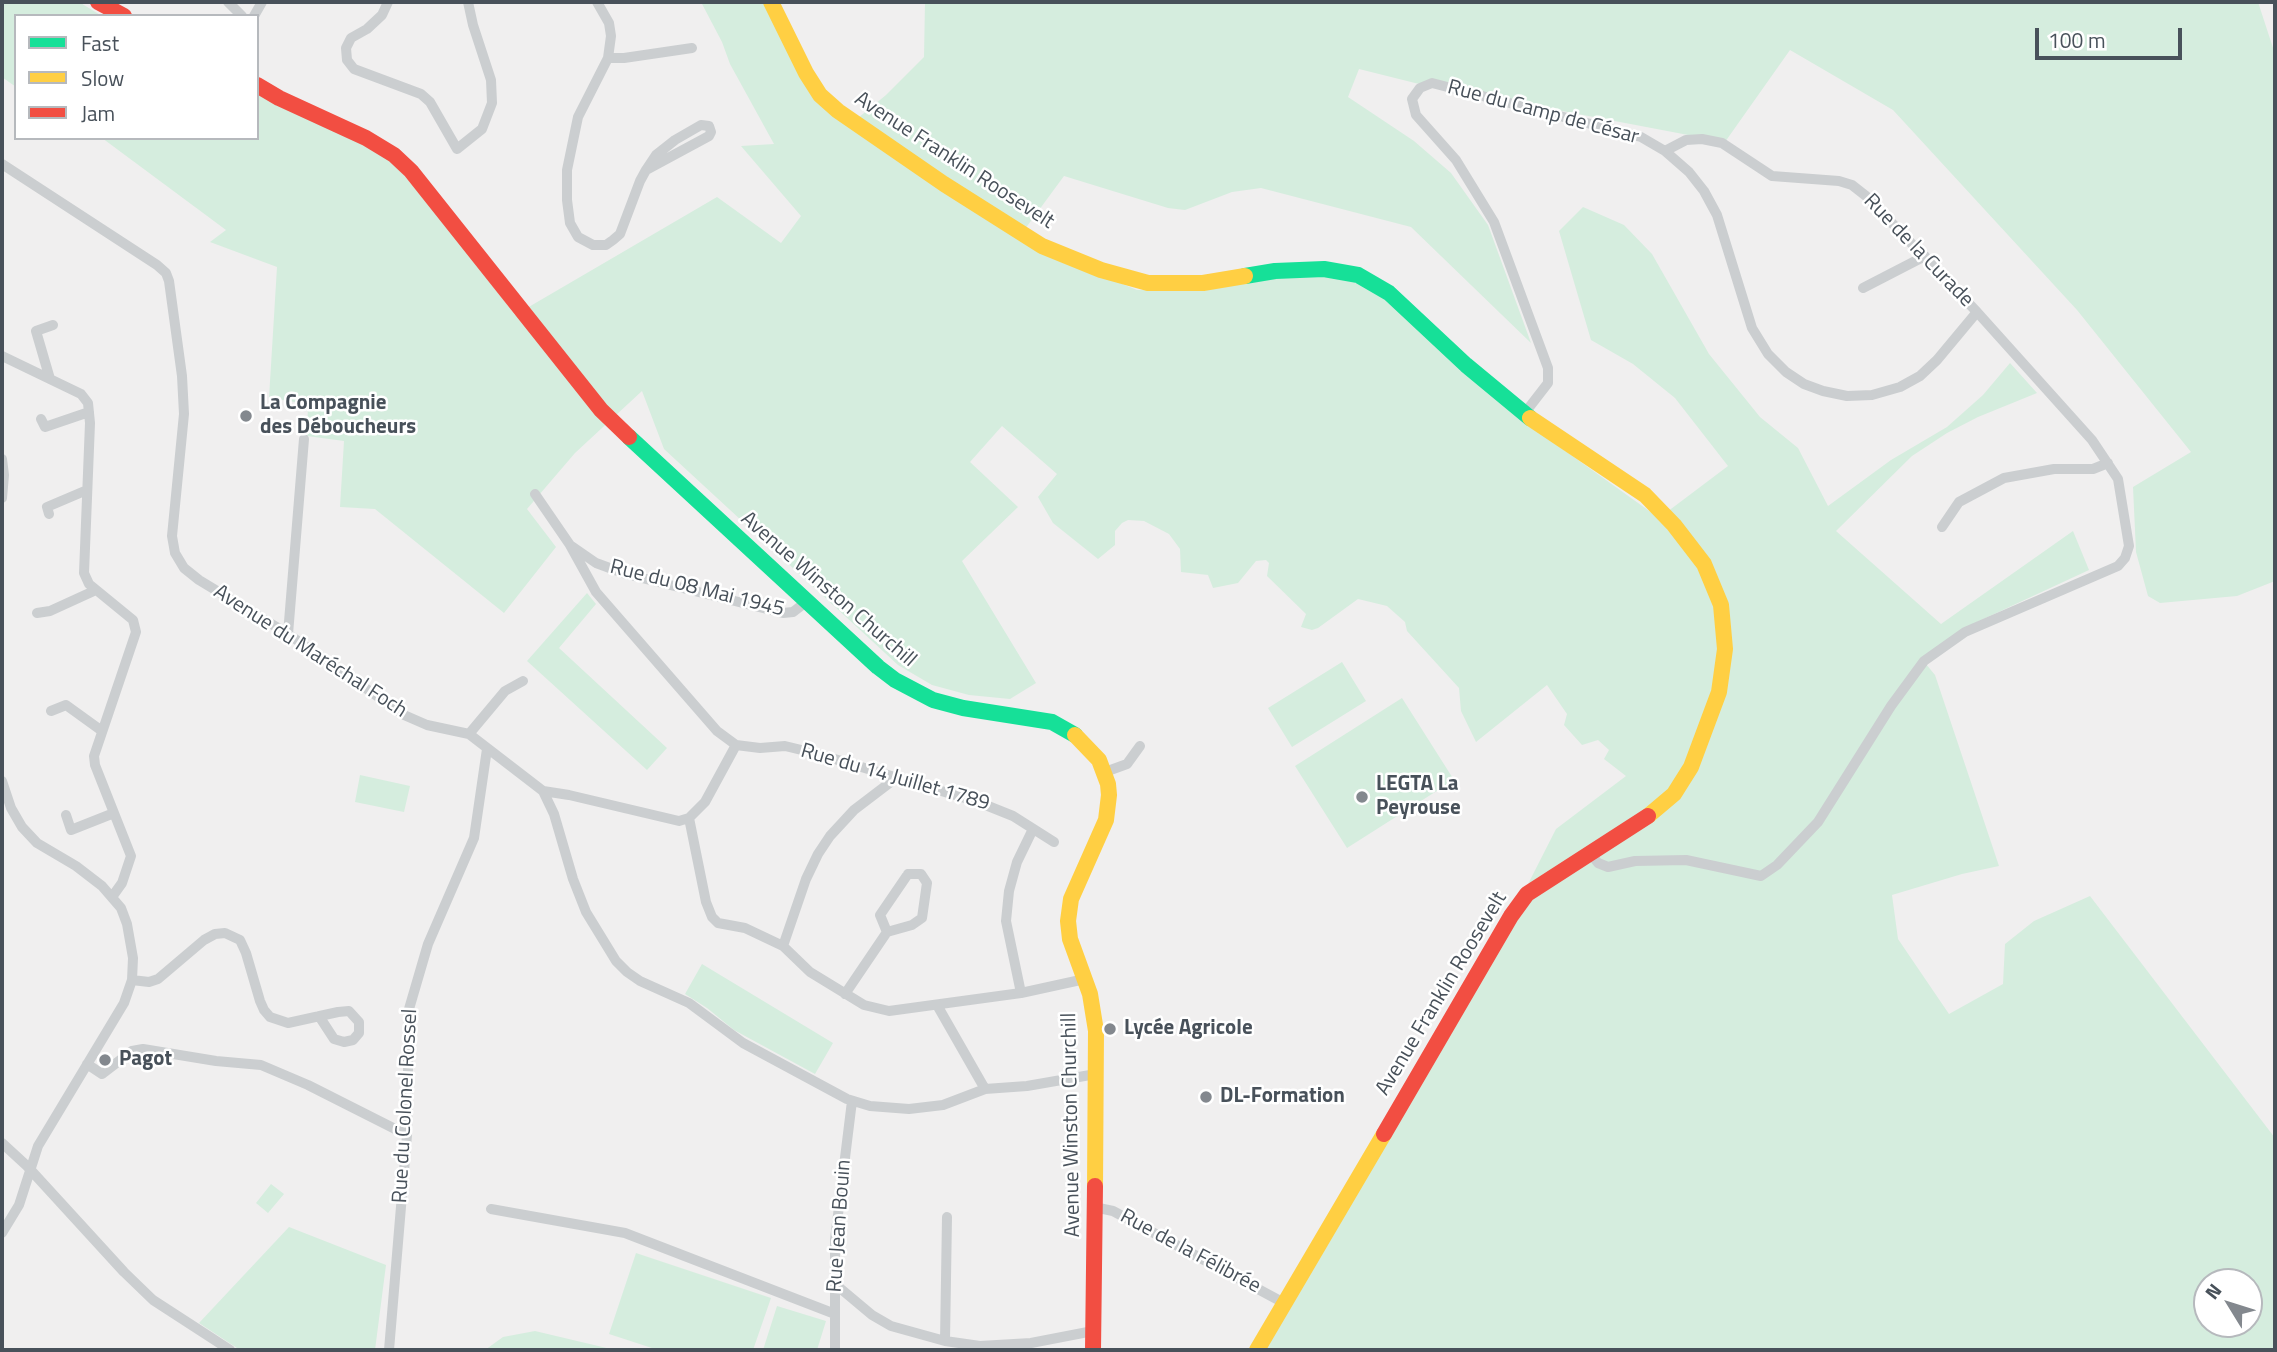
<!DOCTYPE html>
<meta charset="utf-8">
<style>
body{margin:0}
#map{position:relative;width:2277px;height:1352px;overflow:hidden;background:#f0efef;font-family:"Titillium Web",sans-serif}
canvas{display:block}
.frame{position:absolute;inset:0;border:4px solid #48515a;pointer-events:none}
.legend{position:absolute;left:14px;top:14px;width:245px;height:126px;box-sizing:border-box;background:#fff;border:2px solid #b6b9bd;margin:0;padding:9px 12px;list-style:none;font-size:21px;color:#48515a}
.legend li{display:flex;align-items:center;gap:14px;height:35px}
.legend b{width:35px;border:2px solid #b6b9bd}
.north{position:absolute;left:2193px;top:1268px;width:70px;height:70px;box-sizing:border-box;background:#fff;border:2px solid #b6b9bd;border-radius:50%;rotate:308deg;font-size:19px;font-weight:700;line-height:28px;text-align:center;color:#48515a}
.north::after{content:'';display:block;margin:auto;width:24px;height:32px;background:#83888e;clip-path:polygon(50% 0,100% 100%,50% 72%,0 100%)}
.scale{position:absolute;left:2035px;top:28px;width:147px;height:32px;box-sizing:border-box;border:4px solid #48515a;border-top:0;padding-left:9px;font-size:21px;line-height:24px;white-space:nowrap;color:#48515a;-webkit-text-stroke:5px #fff;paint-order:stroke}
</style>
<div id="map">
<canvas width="2277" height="1352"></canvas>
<div class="frame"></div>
<ul class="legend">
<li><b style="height:9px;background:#16e098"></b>Fast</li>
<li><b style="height:9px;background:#ffcf43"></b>Slow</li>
<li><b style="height:9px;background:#f24e42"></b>Jam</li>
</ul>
<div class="north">N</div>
<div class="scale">100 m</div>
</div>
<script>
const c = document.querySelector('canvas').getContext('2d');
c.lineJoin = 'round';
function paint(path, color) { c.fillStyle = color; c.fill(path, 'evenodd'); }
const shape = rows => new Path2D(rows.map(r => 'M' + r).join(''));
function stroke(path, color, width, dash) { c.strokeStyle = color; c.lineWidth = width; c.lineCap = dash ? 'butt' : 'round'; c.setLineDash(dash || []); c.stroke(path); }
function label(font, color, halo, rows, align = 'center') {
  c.font = font + ' "Titillium Web",sans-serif'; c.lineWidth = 5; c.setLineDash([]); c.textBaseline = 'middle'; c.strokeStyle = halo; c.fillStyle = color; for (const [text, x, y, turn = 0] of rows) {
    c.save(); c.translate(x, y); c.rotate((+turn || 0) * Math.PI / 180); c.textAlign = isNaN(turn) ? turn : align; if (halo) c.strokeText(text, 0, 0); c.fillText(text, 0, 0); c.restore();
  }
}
paint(shape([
 [2,2,79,2,102,16,16,16,16,87,2,77],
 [701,2,764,2,802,80,1036,248,1137,290,1204,290,1279,277,1323,276,1356,282,1387,298,1518,417,1659,518,1728,466,1675,398,1633,364,1591,340,1559,231,1583,207,1624,225,1652,254,1709,354,1760,417,1798,448,1828,506,1891,460,1947,427,1983,395,2010,363,2037,393,1978,417,1947,433,1912,456,1836,531,1941,624,2073,531,2089,570,1962,629,1921,658,1935,675,1999,866,1962,874,1892,895,1898,939,1949,1014,2003,984,2005,944,2034,921,2090,896,2275,1138,2275,1350,1263,1350,1460,1018,1556,829,1626,776,1604,759,1609,750,1598,740,1582,745,1564,725,1567,714,1547,685,1476,742,1461,711,1459,688,1407,631,1405,622,1387,606,1358,599,1318,628,1312,630,1301,627,1306,614,1267,576,1269,563,1266,560,1256,561,1238,583,1213,588,1208,575,1181,572,1180,549,1169,534,1144,521,1128,520,1122,523,1115,531,1115,545,1098,559,1053,523,1038,497,1057,474,1002,426,970,462,1018,507,962,561,1036,683,1010,699,969,695,932,685,898,665,664,449,642,391,575,453,527,509,556,547,504,613,375,509,340,507,344,441,307,436,308,404,269,398,277,267,210,242,226,230,102,138,257,138,257,92,366,143,391,160,447,226,515,315,717,197,781,243,801,216,741,146,774,144,730,64,722,42],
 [2207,1282,2249,1282,2249,1324,2207,1324],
 [925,2,2258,2,2275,54,2275,581,2237,596,2160,603,2148,596,2136,552,2133,487,2191,452,2077,310,1893,110,1790,50,1725,142,1415,83,1359,69,1348,97,1414,141,1451,173,1488,225,1531,343,1411,227,1261,188,1232,192,1185,210,1168,208,1064,176,1025,229,858,118,886,95,924,57],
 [587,593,596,604,559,648,667,748,647,770,527,661],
 [1342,662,1366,701,1292,747,1268,708],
 [1402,698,1454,780,1347,848,1295,766],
 [360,775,410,786,404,812,355,802],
 [702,964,833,1043,815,1074,734,1030,707,1008,685,994],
 [271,1184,284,1194,268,1213,256,1203],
 [289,1227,386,1265,375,1350,240,1350,199,1323],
 [636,1253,771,1298,753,1350,658,1350,609,1334],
 [777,1306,826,1321,817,1350,763,1350],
 [535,1331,615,1350,485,1350,503,1337]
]), '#d5edde');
stroke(shape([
 [228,2,242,16],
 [388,2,382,15,367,29,351,38,346,48,347,60,354,69,421,94,430,102,457,149,482,129,492,103,491,80,473,25,468,2],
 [597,2,609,23,611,36,608,58,578,117,567,170,567,200,570,223,578,237,593,245,606,245,613,240,620,234,640,181,646,170,656,155,675,140,701,125,709,126,711,132,709,136,646,170],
 [254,16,262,2],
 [608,58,624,58,692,48],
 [2,164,157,265,166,273,169,281,182,376,184,414,172,536,175,553,184,568,199,580,288,634,404,715,427,725,469,734,543,791,554,814,573,879,586,912,616,961,627,972,640,981,689,1003,743,1043,847,1099,870,1106,909,1109,943,1105,985,1089,1027,1086,1096,1074],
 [1863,288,1925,256],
 [2,356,81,394,88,403,90,423,84,573,89,584,133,620,136,632,94,756,95,765,131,856,122,883,112,897],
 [50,379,36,331,53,325],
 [1524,414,1548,383,1548,368,1494,222,1456,160,1416,115,1412,99,1420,88,1432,83,1641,137,1665,151,1689,172,1704,191,1717,215,1752,328,1768,354,1786,372,1804,384,1823,391,1847,396,1872,395,1900,387,1920,376,1937,360,1977,312],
 [41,419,45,427,89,412],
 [2,459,4,475,2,498],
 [535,494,570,545,596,563,626,574,783,613,793,612,806,602],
 [49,514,47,507,87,490],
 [1942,527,1959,502,2004,478,2054,469,2093,469,2108,463],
 [570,545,596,592,717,731,736,745,760,748,785,746,818,754,978,802,1013,816,1054,842],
 [37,613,50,611,96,590],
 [288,634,304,439],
 [51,711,66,705,102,731],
 [469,734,505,691,523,681],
 [1105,772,1127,764,1140,746],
 [2,781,11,808,22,827,37,843,76,866,102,886,121,908,127,924,133,958,132,980,124,1003,38,1146,19,1205,2,1233],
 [543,791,569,795,679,821,689,818,705,802,736,745],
 [66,815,71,830,114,813],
 [689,818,706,902,712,917,718,923,745,928,783,946,810,972,864,1005,889,1011,1021,993,1085,979],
 [1590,853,1598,863,1608,867,1635,861,1686,860,1761,876,1777,865,1818,822,1891,706,1924,661,1965,632,2118,566,2125,558,2129,546,2118,479,2092,440,1977,312,1866,196,1852,185,1839,181,1772,176,1722,143,1702,139,1686,140,1665,151],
 [908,874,921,874,927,883,922,918,912,925,887,932,880,915,908,874],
 [783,946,806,879,818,854,830,836,854,810,896,778],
 [132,980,149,982,158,979,204,940,215,934,225,933,240,940,246,953,260,1001,264,1010,270,1017,288,1023,338,1012,349,1011,359,1022,359,1033,353,1040,344,1042,334,1039,319,1016],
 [1021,993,1006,921,1009,891,1017,862,1033,829],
 [845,994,887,932],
 [937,1005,985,1089],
 [87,1064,102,1074,132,1051,143,1049,216,1061,261,1065,308,1085,407,1135],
 [2,1143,27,1166,124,1272,153,1300,230,1350],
 [1094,1207,1113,1211,1284,1303],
 [491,1209,625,1233,835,1314],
 [835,1284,872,1315,891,1326,945,1341,980,1346,1031,1343,1093,1331],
 [945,1341,947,1217],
 [389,1350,407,1135,409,1009,428,944,474,838,487,749],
 [835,1350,835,1239,852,1101]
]), '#cbced0', 10);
stroke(shape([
 [1245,276,1275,271,1324,269,1358,275,1389,293,1466,365,1530,418],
 [629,437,878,667,895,680,933,700,963,708,1052,722,1075,735]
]), '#16e098', 16);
stroke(shape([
 [771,2,806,73,820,95,838,111,944,184,1042,246,1101,270,1148,283,1203,283,1245,276],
 [1530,418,1645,495,1674,525,1704,564,1721,605,1725,649,1719,692,1691,767,1674,794,1648,816],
 [1075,735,1099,760,1108,784,1109,795,1106,820,1071,899,1068,921,1070,939,1090,994,1096,1031,1095,1186],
 [1257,1350,1384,1134]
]), '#ffcf43', 16);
stroke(shape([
 [98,2,124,16],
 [257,85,279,98,366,138,394,155,411,171,601,410,629,437],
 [1384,1134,1511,916,1527,894,1648,816],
 [1093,1350,1095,1186]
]), '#f24e42', 16);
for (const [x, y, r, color] of [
 [246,416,7,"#83888e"],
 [1362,797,7,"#83888e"],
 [1110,1029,7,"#83888e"],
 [105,1060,7,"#83888e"],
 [1206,1097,7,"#83888e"]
]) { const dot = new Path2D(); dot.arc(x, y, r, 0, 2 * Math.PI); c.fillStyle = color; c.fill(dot); stroke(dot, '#fff', 2.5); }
label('21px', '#48515a', '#fff', [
 ["Rue du Camp de César",1543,113,15],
 ["Avenue Franklin Roosevelt",954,161,33],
 ["Rue de la Curade",1918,251,46],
 ["Rue du 08 Mai 1945",697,589,14],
 ["Avenue Winston Churchill",828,590,41],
 ["Avenue du Maréchal Foch",310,652,33],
 ["Rue du 14 Juillet 1789",895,778,16],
 ["Avenue Franklin Roosevelt",1442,994,-59],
 ["Rue du Colonel Rossel",406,1106,-87],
 ["Avenue Winston Churchill",1072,1125,-91],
 ["Rue Jean Bouin",840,1226,-86],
 ["Rue de la Félibrée",1190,1252,28]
]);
label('bold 21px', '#48515a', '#fff', [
 ["La Compagnie",260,404],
 ["des Déboucheurs",260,428],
 ["LEGTA La",1376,785],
 ["Peyrouse",1376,809],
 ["Lycée Agricole",1124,1029],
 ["Pagot",119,1060],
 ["DL-Formation",1220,1097]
], 'left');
</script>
